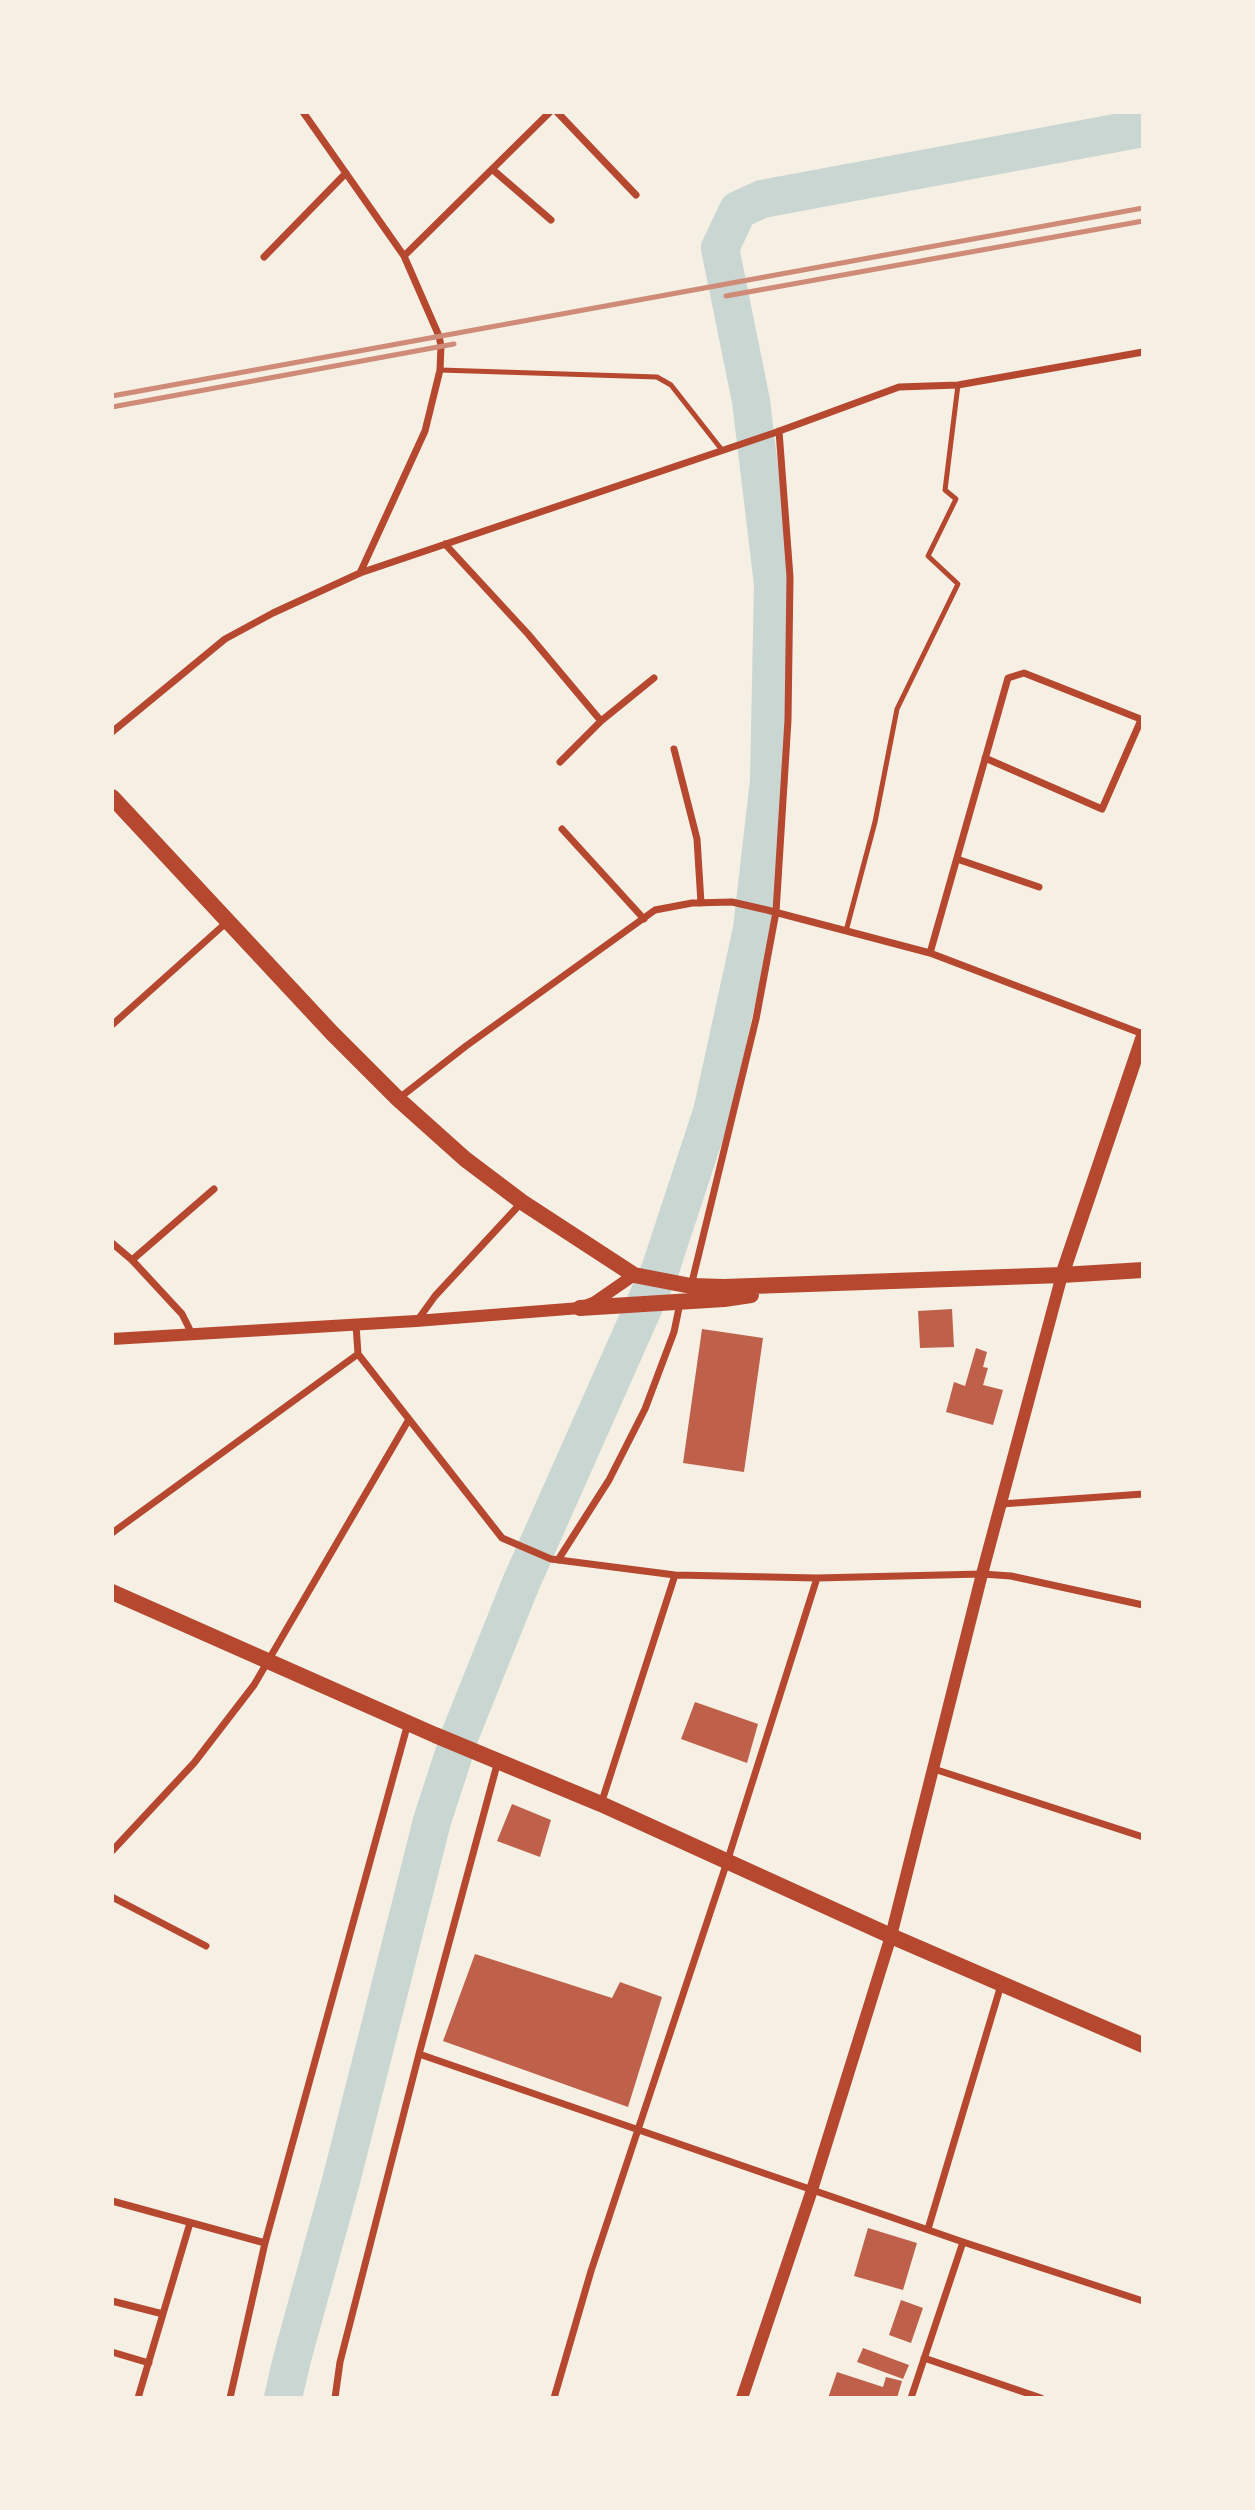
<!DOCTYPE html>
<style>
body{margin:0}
#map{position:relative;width:1255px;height:2510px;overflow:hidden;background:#f6efe4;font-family:"IBM Plex Serif",serif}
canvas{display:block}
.frame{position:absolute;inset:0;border:114px solid #f6efe4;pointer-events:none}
</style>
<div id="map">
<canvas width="1255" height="2510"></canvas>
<div class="frame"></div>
</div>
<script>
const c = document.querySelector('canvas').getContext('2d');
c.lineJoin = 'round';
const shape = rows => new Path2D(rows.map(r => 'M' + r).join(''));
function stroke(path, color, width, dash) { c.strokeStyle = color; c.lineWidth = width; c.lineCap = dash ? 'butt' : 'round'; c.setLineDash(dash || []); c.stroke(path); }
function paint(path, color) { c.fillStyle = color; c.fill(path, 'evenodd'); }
stroke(shape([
 [283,2398,292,2359,341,2181,432,1821,460,1735,521,1583,660,1270,712,1112,752,929,769,781,773,584,751,401,720,248,738,210,762,199,1143,128]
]), '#c9d6d2', 38);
paint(shape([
 [952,1309,954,1347,920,1348,918,1311],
 [702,1329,763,1338,744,1472,683,1463],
 [976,1348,987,1352,983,1367,988,1368,983,1385,1003,1390,993,1425,946,1412,954,1382,965,1386],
 [695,1702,758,1724,747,1763,681,1739],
 [512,1804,551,1820,540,1857,497,1841],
 [475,1954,612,1998,620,1982,662,1997,628,2107,443,2041],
 [868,2228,917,2243,903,2290,854,2276],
 [901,2300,923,2308,911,2343,889,2335],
 [863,2348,909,2365,903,2379,857,2362],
 [837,2372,883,2387,886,2377,902,2381,897,2398,828,2398]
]), '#bf614a');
stroke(shape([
 [440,370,657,377,671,385,722,450],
 [846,931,875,822,897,709,958,584,928,556,956,499,945,490,958,385]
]), '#b5482f', 5);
stroke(shape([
 [303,112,404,256,439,336,441,346,440,370,425,431,360,573],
 [557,112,636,195],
 [492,169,551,220],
 [404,256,550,112],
 [264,257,346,173],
 [445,544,528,634,601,721,654,678],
 [112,732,225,639,273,613,360,573,774,433,899,387,958,385,1143,352],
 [674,749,697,839,701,903],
 [985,758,1102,809,1141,720],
 [560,762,601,721],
 [562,829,644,919],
 [957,859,1039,887],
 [930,953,1008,678,1024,673,1143,720],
 [112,1025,227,922],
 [398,1099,466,1046,655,910,692,903,732,902,767,910,930,953,1143,1034],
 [112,1243,132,1260,182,1314,192,1334],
 [132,1260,214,1189],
 [691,1286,756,1019,776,912,788,720,790,577,779,431],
 [417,1321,435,1296,522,1202],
 [356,1325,358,1354,502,1538,551,1559,675,1575,817,1578,982,1574,1011,1576,1143,1605],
 [1001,1504,1143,1494],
 [112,1533,358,1354],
 [558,1560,609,1480,645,1409,674,1332,680,1303],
 [498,1761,419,2054,963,2242,1143,2301],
 [934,1769,1143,1837],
 [601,1804,675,1575],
 [112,1851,194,1763,254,1685,408,1421],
 [112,1897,206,1946],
 [112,2201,265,2243],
 [928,2229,1001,1985],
 [112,2301,163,2314],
 [112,2352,149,2363],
 [924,2358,1041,2398],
 [138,2398,190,2223],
 [230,2398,265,2243,408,1723],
 [335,2398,340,2362,419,2054],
 [554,2398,591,2271,727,1862,817,1578],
 [911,2398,963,2242]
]), '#b5482f', 7);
stroke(shape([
 [112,1339,416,1321,580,1308,595,1302,634,1275],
 [742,2398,812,2190,891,1936,982,1574,1062,1275]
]), '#b5482f', 12);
stroke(shape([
 [1062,1275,1143,1036]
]), '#b5482f', 14);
stroke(shape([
 [112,797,332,1033,398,1099,465,1159,522,1202,634,1275,691,1286,724,1287,1062,1275,1143,1270],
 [580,1308,724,1299,751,1295]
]), '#b5482f', 16);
stroke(shape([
 [112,1592,435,1735,601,1804,891,1936,1143,2045]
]), '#b5482f', 16);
stroke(shape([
 [726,296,1143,221],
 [112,396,1143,208],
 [112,407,454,344]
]), '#cf8b77', 5);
</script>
